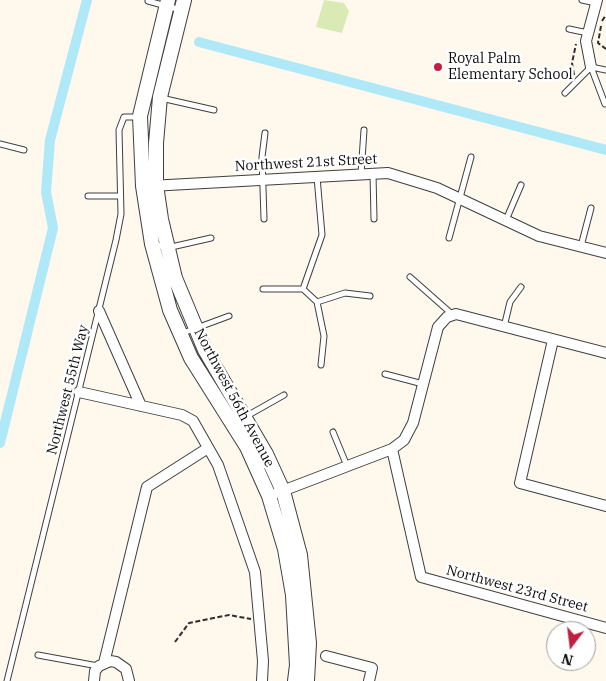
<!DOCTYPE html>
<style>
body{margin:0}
#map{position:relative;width:606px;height:681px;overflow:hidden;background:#fff8ec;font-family:"IBM Plex Serif",serif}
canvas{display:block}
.north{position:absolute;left:546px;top:621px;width:50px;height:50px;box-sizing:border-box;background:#fff;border:1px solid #9e9e9e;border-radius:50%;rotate:195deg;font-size:14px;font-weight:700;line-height:20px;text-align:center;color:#0c0c0c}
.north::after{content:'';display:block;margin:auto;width:18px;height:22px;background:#c12043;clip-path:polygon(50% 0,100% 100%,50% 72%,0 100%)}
</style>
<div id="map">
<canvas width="606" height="681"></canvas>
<div class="north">N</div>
</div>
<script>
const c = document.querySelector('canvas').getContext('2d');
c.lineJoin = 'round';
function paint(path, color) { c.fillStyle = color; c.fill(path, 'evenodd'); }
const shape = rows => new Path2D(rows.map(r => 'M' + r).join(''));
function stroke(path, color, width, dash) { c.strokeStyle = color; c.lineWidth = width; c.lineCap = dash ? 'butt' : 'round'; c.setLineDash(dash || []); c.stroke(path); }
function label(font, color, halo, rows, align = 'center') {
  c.font = font + ' "IBM Plex Serif",serif'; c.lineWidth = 5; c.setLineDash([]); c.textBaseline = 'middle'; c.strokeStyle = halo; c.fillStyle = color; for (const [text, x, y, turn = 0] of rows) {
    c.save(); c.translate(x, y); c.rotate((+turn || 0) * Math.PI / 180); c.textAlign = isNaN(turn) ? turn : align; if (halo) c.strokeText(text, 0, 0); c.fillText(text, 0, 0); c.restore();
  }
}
paint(shape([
 [324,0,344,3,349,11,342,33,316,27]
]), '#daeab4');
stroke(shape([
 [199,42,606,150],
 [0,443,53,228,46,192,50,140,87,0]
]), '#afe9f8', 10);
const service = shape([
 [582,0,596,3],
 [148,1,181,10],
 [569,29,588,33],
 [591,67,605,104],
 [591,67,606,70],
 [565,93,591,67],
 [161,98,214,110],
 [0,144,24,150],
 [361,174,364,130],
 [373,174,374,219],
 [88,196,120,196],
 [264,219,262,157,265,133],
 [506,220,521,185],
 [449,238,471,157],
 [154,244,167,248,211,238],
 [581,246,591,208],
 [410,277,453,315],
 [263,289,303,289,317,302,345,293,370,296],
 [303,289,322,235,317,177],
 [317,302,324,336,321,365],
 [504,327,510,302,521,287],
 [183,333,229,316],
 [385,374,423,384],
 [245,417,284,395],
 [333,432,347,466],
 [38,655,98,666],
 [7,681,116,240,121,214,119,130,124,117,140,117]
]);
const minor = shape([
 [591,67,586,41,597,0],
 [150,186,388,173,437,188,539,236,606,253],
 [99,311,141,406],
 [553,340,520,483,606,506],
 [79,392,182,415,193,421,218,465,255,572,263,661,262,681],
 [392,449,421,577,606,628],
 [277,493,392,449,404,440,413,423,438,327,447,317,456,314,606,353],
 [326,656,372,668,369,681],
 [104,663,147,487,208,448],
 [94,681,95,671,99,666,110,661,116,662,126,669,129,681]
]);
const tertiary = shape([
 [168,0,140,116,143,186,152,244,170,310,191,358,247,447,269,496,285,549,293,595,297,665,295,681],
 [184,0,160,97,156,143,156,185,161,219,175,278,205,350,266,454,283,491,300,555,309,643,307,681]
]);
stroke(service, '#3f3f3f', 7);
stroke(minor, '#3f3f3f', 12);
stroke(tertiary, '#3f3f3f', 16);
stroke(shape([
 [602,21,606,15],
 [601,26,598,43,606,49],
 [574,75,572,63,576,44],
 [175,642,189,623,229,615,251,619]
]), '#2e2e2e', 2, [5, 2.5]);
stroke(service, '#fff', 5);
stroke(minor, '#fff', 10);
stroke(tertiary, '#fff', 14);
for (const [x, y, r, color] of [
 [438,67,5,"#c12043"]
]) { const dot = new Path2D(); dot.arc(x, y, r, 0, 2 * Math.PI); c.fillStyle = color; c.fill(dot); stroke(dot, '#fff', 2); }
label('14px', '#0c0c0c', '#fff', [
 ["Royal Palm",448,59],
 ["Elementary School",448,75]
], 'left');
label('14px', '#0c0c0c', '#fff', [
 ["Northwest 21st Street",306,163,-3],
 ["Northwest 55th Way",68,390,-76],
 ["Northwest 56th Avenue",234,398,62],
 ["Northwest 23rd Street",517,589,15]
]);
</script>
